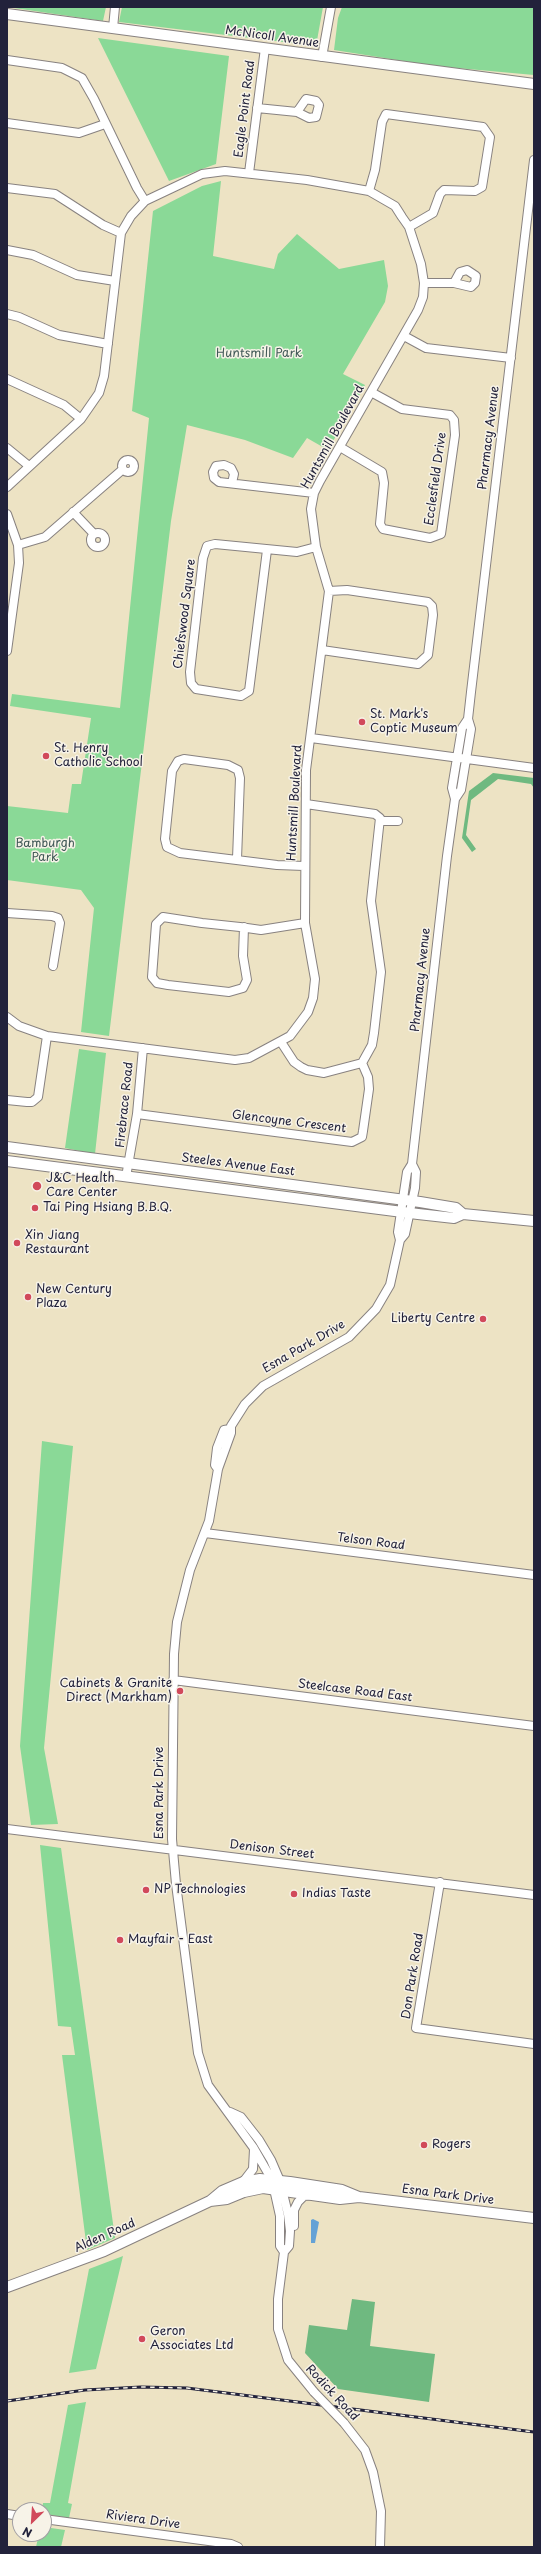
<!DOCTYPE html>
<style>
body{margin:0}
#map{position:relative;width:541px;height:2554px;overflow:hidden;background:#ede3c4;font-family:"Playpen Sans",sans-serif}
canvas{display:block}
.frame{position:absolute;inset:0;border:8px solid #22223b;pointer-events:none}
.north{position:absolute;left:12px;top:2502px;width:40px;height:40px;box-sizing:border-box;background:#f7f3e8;border:1px solid #a29fa3;border-radius:50%;rotate:205deg;font-size:11px;font-weight:700;line-height:16px;text-align:center;color:#22223b}
.north::after{content:'';display:block;margin:auto;width:14px;height:18px;background:#d1495b;clip-path:polygon(50% 0,100% 100%,50% 72%,0 100%)}
</style>
<div id="map">
<canvas width="541" height="2554"></canvas>
<div class="frame"></div>
<div class="north">N</div>
</div>
<script>
const c = document.querySelector('canvas').getContext('2d');
c.lineJoin = 'round';
function paint(path, color) { c.fillStyle = color; c.fill(path, 'evenodd'); }
const shape = rows => new Path2D(rows.map(r => 'M' + r).join(''));
function stroke(path, color, width, dash) { c.strokeStyle = color; c.lineWidth = width; c.lineCap = dash ? 'butt' : 'round'; c.setLineDash(dash || []); c.stroke(path); }
function label(font, color, halo, rows, align = 'center') {
  c.font = font + ' "Playpen Sans",sans-serif'; c.lineWidth = 3; c.setLineDash([]); c.textBaseline = 'middle'; c.strokeStyle = halo; c.fillStyle = color; for (const [text, x, y, turn = 0] of rows) {
    c.save(); c.translate(x, y); c.rotate((+turn || 0) * Math.PI / 180); c.textAlign = isNaN(turn) ? turn : align; if (halo) c.strokeText(text, 0, 0); c.fillText(text, 0, 0); c.restore();
  }
}
paint(shape([
 [7,7,106,7,103,21],
 [122,7,323,7,316,46,119,22],
 [342,7,534,7,534,75,435,66,334,50,338,18],
 [98,38,229,56,216,164,169,181],
 [221,181,213,256,274,269,278,254,297,234,339,269,384,260,388,286,385,302,343,374,365,385,328,450,307,438,293,458,245,440,187,425,171,521,109,1036,81,1032,94,908,81,890,7,880,7,806,68,813,72,784,81,784,91,718,10,706,12,694,120,708,149,418,132,411,153,211,202,186],
 [79,1049,106,1053,95,1154,65,1148],
 [42,1441,73,1446,44,1748,58,1824,31,1825,20,1746],
 [40,1845,61,1848,115,2238,87,2250,62,2055,75,2055,71,2027,58,2026],
 [123,2256,96,2369,69,2373,89,2269],
 [86,2402,68,2503,72,2504,69,2518,44,2514,44,2510,42,2510,43,2503,50,2503,68,2405],
 [44,2527,65,2530,61,2547,36,2547,39,2534,44,2534]
]), '#8ad997');
paint(shape([
 [493,773,534,778,534,788,531,784,498,779,471,800,466,835,476,849,472,852,462,838,469,791],
 [352,2299,375,2302,370,2346,435,2354,429,2402,338,2389,305,2353,309,2325,347,2330]
]), '#6fb980');
paint(shape([
 [313,2219,319,2222,315,2243,311,2243,311,2220]
]), '#65a2d6');
const minor = shape([
 [113,28,115,7],
 [322,57,331,7],
 [7,60,62,68,82,78,94,99,137,188,145,201],
 [257,108,297,112,309,118,316,117,319,105,316,101,306,99,297,112],
 [7,123,79,133,105,124],
 [249,173,265,48],
 [7,188,55,194,103,225,121,233],
 [369,191,375,170,382,122,386,114,483,127,490,137,482,187,475,191,444,190,440,194,433,213,409,227],
 [7,250,33,255,77,275,115,281],
 [424,283,454,283,471,287,475,283,476,276,467,270,460,272,454,283],
 [7,314,19,317,59,335,108,344],
 [404,336,426,348,511,358],
 [7,379,64,405,81,419],
 [340,447,382,472,384,483,380,524,383,529,430,538,441,534,455,435,454,420,450,415,402,409,371,392],
 [7,448,29,466],
 '122 466a6 6 0 1 1 12 0a6 6 0 1 1-12 0Z',
 [232,483,234,474,231,468,224,465,216,466,213,472,214,478,219,482,314,493],
 [7,487,81,419,99,393,104,376,121,233,131,216,145,201,202,174,225,171,307,180,369,191,395,206,402,217,409,227,421,264,424,283,423,297,418,310,320,481,314,493,311,509,316,547,329,591,306,770,305,923,315,979,313,998,308,1012,290,1036,249,1058,235,1060,47,1036,19,1026,7,1017],
 [73,512,94,534],
 [7,514,18,545,19,563,7,651],
 '91 540a7 7 0 1 1 14 0a7 7 0 1 1-14 0Z',
 [18,545,45,537,122,470],
 [267,550,249,691,241,696,196,689,191,683,190,672,203,558,207,546,215,544,297,552,316,547],
 [322,650,418,664,428,655,433,615,432,606,428,602,347,590,329,591],
 [311,738,534,768],
 [455,799,452,788,462,728,468,719],
 [380,821,398,821],
 [237,859,240,778,238,770,228,765,184,759,178,761,172,771,165,839,167,847,180,853,277,865,304,866],
 [7,913,52,916,58,918,60,923,53,966],
 [244,927,243,956,247,980,243,988,229,992,168,985,157,983,152,977,156,924,163,917,202,923,240,927,261,930,305,923],
 [281,1042,294,1062,301,1067,307,1070,324,1073,362,1063,372,1045,374,1033,381,972,371,901,380,818,375,814,306,804],
 [7,1100,27,1102,32,1102,38,1097,47,1036],
 [137,1114,352,1142,362,1137,363,1131,369,1089,368,1077,362,1063],
 [126,1177,137,1114,143,1048],
 [400,1240,398,1232,407,1172,412,1164,447,856,455,799,461,790,471,729,468,719,471,692,534,160],
 [218,1469,215,1465,217,1448,224,1430,230,1429],
 [205,1533,534,1575],
 [173,1680,534,1726],
 [7,1829,534,1895],
 [440,1882,416,2028,534,2044],
 [230,2112,241,2117,259,2140,271,2160,280,2181,288,2214,290,2231,289,2246,284,2252,278,2299,278,2329,288,2360,314,2392],
 [243,2182,253,2169,254,2149],
 [294,2226,294,2210,298,2202,304,2196,312,2195],
 [284,2252,280,2246,280,2216,272,2180,253,2147,208,2085,198,2053,176,1884,172,1839,174,1654,177,1622,190,1570,209,1521,218,1469,231,1433,231,1426,245,1404,263,1386,349,1337,376,1309,390,1285,400,1240,405,1234,415,1188,416,1172,412,1164],
 [344,2423,365,2450,373,2472,381,2511,380,2547],
 [7,2514,20,2516],
 [44,2519,231,2544,238,2547]
]);
const major = shape([
 [7,14,534,84],
 [7,1147,420,1202,456,1208,463,1214],
 [7,1161,418,1214,454,1218,463,1214,534,1221],
 [210,2201,227,2199,244,2192,263,2188,340,2199,359,2197,534,2218],
 [7,2287,104,2251,210,2201,222,2191,243,2182,260,2179,290,2182,342,2190,359,2197]
]);
stroke(minor, '#888280', 10);
stroke(major, '#888280', 12);
stroke(minor, '#fff', 8);
stroke(major, '#fff', 10);
const rail = shape([
 [7,2401,85,2390,141,2387,187,2388,534,2432]
]);
stroke(rail, '#22223b', 3);
stroke(rail, '#f7f3e8', 1.5, [4.5]);
const minorBridge = shape([
 [314,2392,344,2423]
]);
stroke(minorBridge, '#888280', 10, []);
stroke(minorBridge, '#fff', 8);
for (const [x, y, r, color] of [
 [362,722,4,"#d1495b"],
 [46,756,4,"#d1495b"],
 [37,1186,5,"#d1495b"],
 [35,1208,4,"#d1495b"],
 [17,1243,4,"#d1495b"],
 [28,1297,4,"#d1495b"],
 [483,1319,4,"#d1495b"],
 [180,1691,4,"#d1495b"],
 [146,1890,4,"#d1495b"],
 [294,1894,4,"#d1495b"],
 [120,1940,4,"#d1495b"],
 [424,2145,4,"#d1495b"],
 [142,2339,4,"#d1495b"]
]) { const dot = new Path2D(); dot.arc(x, y, r, 0, 2 * Math.PI); c.fillStyle = color; c.fill(dot); stroke(dot, '#f7f3e8', 1.5); }
label('12px', '#22223b', '#f7f3e8', [
 ["McNicoll Avenue",272,37,8],
 ["Eagle Point Road",245,109,-83],
 ["Huntsmill Boulevard",333,437,-61],
 ["Pharmacy Avenue",489,438,-83],
 ["Ecclesfield Drive",436,479,-82],
 ["Chiefswood Square",185,614,-83],
 ["Huntsmill Boulevard",295,803,-87],
 ["Pharmacy Avenue",421,980,-84],
 ["Firebrace Road",125,1105,-84],
 ["Glencoyne Crescent",289,1122,7],
 ["Steeles Avenue East",238,1165,7],
 ["Esna Park Drive",304,1347,-30],
 ["Telson Road",371,1542,7],
 ["Steelcase Road East",355,1691,7],
 ["Esna Park Drive",160,1793,-90],
 ["Denison Street",272,1850,7],
 ["Don Park Road",413,1976,-81],
 ["Esna Park Drive",448,2195,7],
 ["Alden Road",105,2236,-24],
 ["Rodick Road",332,2393,47],
 ["Riviera Drive",143,2520,8]
]);
label('12px', '#415957', '#f7f3e8', [
 ["Huntsmill Park",259,354],
 ["Bamburgh",45,844],
 ["Park",45,858]
]);
label('12px', '#22223b', '#f7f3e8', [
 ["St. Mark's",370,715],
 ["Coptic Museum",370,729],
 ["St. Henry",54,749],
 ["Catholic School",54,763],
 ["J&C Health",46,1179],
 ["Care Center",46,1193],
 ["Tai Ping Hsiang B.B.Q.",43,1208],
 ["Xin Jiang",25,1236],
 ["Restaurant",25,1250],
 ["New Century",36,1290],
 ["Plaza",36,1304],
 ["Liberty Centre",475,1319,"right"],
 ["Cabinets & Granite",172,1684,"right"],
 ["Direct (Markham)",172,1698,"right"],
 ["NP Technologies",154,1890],
 ["Indias Taste",302,1894],
 ["Mayfair - East",128,1940],
 ["Rogers",432,2145],
 ["Geron",150,2332],
 ["Associates Ltd",150,2346]
], 'left');
</script>
